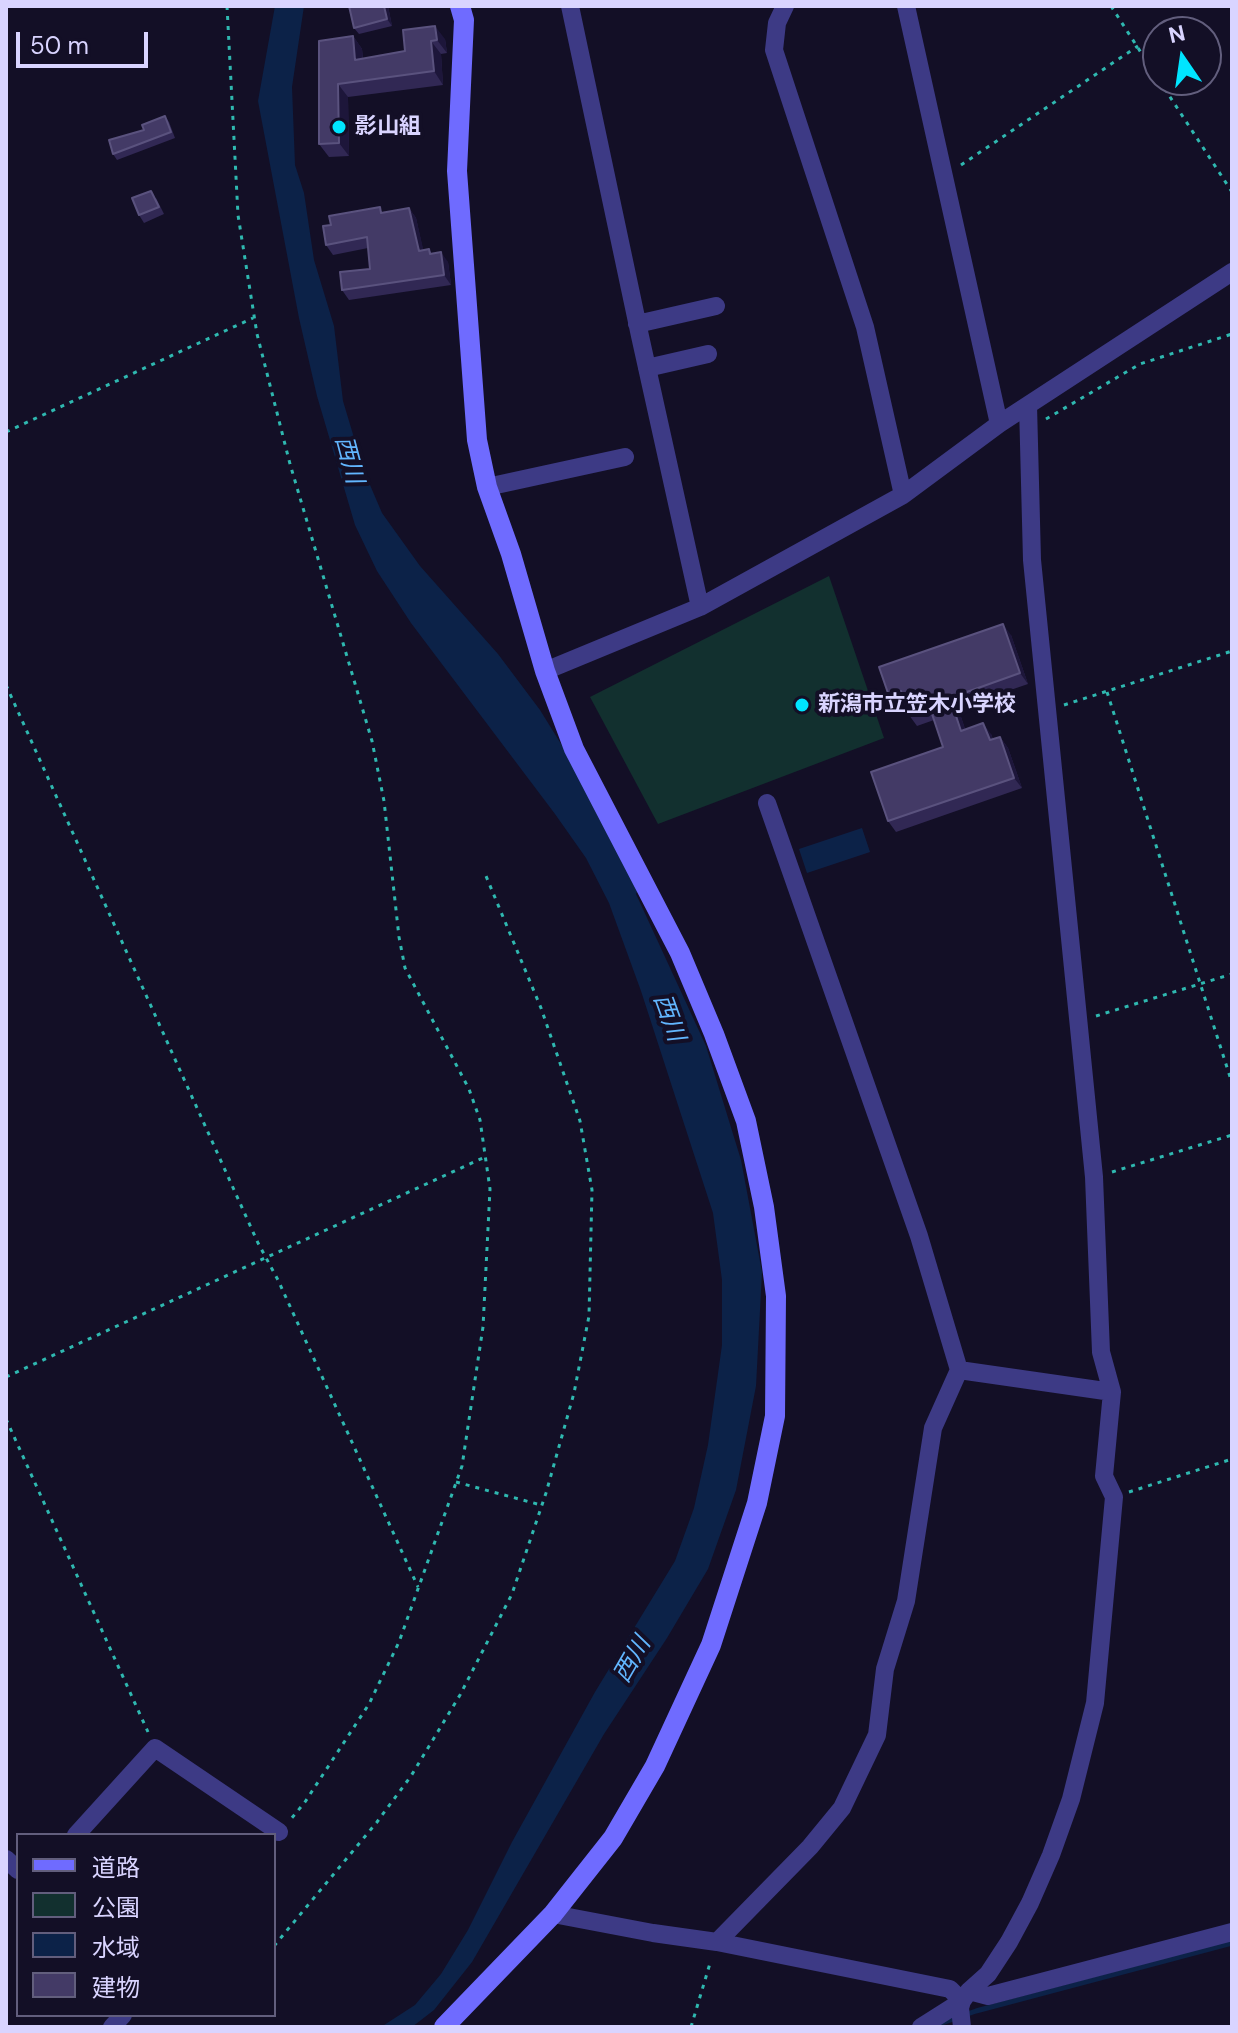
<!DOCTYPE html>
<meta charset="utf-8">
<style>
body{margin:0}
#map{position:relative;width:1238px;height:2033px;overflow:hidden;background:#130f26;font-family:"DM Sans","Noto Sans JP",sans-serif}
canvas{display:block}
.frame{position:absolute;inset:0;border:8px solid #d9d4ff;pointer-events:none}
.legend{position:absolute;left:16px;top:1833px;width:260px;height:184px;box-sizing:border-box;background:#130f26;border:2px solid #625e7d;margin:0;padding:10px 14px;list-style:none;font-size:24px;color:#d9d4ff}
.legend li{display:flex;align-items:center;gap:16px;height:40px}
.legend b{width:40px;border:2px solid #625e7d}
.north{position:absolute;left:1142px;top:16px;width:80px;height:80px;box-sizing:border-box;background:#130f26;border:2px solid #625e7d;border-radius:50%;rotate:347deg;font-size:22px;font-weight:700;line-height:32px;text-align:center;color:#d9d4ff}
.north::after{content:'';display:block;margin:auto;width:28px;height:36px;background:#00e5ff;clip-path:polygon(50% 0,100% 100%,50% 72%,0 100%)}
.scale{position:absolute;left:16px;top:32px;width:132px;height:36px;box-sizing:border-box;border:4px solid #d9d4ff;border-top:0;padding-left:10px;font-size:24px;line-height:28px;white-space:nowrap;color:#d9d4ff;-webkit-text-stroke:6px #130f26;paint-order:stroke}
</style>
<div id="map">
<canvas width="1238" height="2033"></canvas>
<div class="frame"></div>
<ul class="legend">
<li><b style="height:10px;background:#6f6bff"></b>道路</li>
<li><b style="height:22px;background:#12302f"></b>公園</li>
<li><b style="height:22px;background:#0c2248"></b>水域</li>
<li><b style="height:22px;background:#433a66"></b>建物</li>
</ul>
<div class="north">N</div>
<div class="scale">50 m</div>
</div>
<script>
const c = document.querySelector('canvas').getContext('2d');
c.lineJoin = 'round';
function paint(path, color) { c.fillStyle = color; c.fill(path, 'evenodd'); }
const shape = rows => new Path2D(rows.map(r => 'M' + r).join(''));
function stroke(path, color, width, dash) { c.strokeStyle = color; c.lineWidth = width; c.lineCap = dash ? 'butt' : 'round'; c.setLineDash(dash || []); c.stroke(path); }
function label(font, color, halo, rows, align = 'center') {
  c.font = font + ' "DM Sans","Noto Sans JP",sans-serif'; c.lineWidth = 8; c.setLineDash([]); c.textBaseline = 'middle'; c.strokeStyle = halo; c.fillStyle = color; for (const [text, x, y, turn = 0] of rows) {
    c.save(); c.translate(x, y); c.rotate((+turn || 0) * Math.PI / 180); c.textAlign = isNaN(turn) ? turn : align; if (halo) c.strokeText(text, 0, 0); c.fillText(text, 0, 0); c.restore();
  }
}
paint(shape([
 [829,576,884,738,658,824,590,697]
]), '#12302f');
paint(shape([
 [275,6,304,6,292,87,295,165,304,193,314,260,334,326,343,401,364,471,382,513,420,566,498,654,540,710,574,765,640,885,636,894,706,1046,741,1160,762,1272,756,1386,736,1490,708,1569,667,1638,604,1734,472,1962,434,2010,412,2027,381,2027,415,2005,441,1974,468,1930,512,1842,595,1692,675,1561,694,1508,708,1445,722,1345,722,1280,713,1213,641,991,609,903,586,858,555,814,411,623,377,571,355,525,317,396,299,318,258,101],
 [862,828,870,852,807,873,799,849]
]), '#0c2248');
stroke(shape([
 [942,2023,976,2011,1232,1943]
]), '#0c2248', 5);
stroke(shape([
 [227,6,238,215,257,334,290,464,372,741,384,801,399,937,405,968,469,1089,480,1120,490,1189,483,1327,462,1466,399,1642,369,1704,305,1802,291,1819],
 [1111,6,1158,79],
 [1159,80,1232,192],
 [961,165,1138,46],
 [1046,419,1140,364,1232,334],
 [6,432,253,318],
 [6,685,258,1243,278,1280,418,1587],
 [1107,692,1232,1083],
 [1064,705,1232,651],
 [1096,1016,1232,974],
 [1112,1172,1232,1135],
 [6,1377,485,1157],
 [6,1419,148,1732],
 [456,1482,541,1505],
 [1129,1492,1232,1459],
 [274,1946,377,1822,411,1776,460,1695,512,1594,546,1493,574,1393,589,1316,592,1190,580,1121,541,1008,486,876],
 [691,2027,711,1960]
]), '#2fb8b0', 3, [4, 6]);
stroke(shape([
 [570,6,640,336,700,607],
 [785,6,777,23,774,50,865,327,903,495],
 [906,6,999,424],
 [637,324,716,306],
 [647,368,708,354],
 [487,487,625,457],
 [545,671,700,607,903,495,999,424,1232,272],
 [959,1370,1112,1392],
 [76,1835,155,1748,279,1832],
 [6,1859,18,1870],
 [553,1914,653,1933,717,1942,950,1989,962,2001],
 [717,1942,810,1847,842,1808,877,1735,885,1669,906,1601,933,1428,959,1370,919,1236,767,803],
 [969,1991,988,1996,1232,1932],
 [112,2027,123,2015],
 [921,2027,962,2001],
 [962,2027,960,2008,962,2001,969,1991,988,1974,1009,1942,1030,1903,1051,1855,1071,1799,1095,1703,1114,1497,1104,1476,1112,1392,1101,1352,1094,1177,1032,560,1028,405]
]), '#3d3a85', 18);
stroke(shape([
 [444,2027,553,1914,613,1838,655,1766,711,1645,757,1503,775,1416,776,1296,764,1207,746,1121,714,1034,680,953,574,749,545,671,511,554,487,487,477,440,457,171,464,20,460,6]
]), '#6f6bff', 20);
paint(shape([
 [388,6,392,26,359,34,354,28],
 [403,30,445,39,447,53,441,54,443,85,348,97,349,156,329,157,319,144,353,36,362,49,363,59,405,51],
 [165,116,169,122,175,138,117,160,113,154,144,130],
 [156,198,164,214,144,223,139,215],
 [409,208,416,218,423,250,429,249,432,254,448,262,451,285,349,300,342,290,370,269,368,248,333,255,326,245,384,212],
 [1011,635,1028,684,958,708,965,729,991,734,993,739,1000,737,1008,748,1022,788,896,832,888,821,943,747,934,720,917,726,909,715,905,703,896,707,889,696]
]), '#312854');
paint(shape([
 [384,6,388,6,392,26,387,19],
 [435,26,445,39,447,53,437,40],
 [353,36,362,49,364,74,355,60],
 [431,41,441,54,443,85,434,71],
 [338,84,348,97,349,156,339,143],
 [409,208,416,218,426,261,419,251],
 [441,252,448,262,451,285,444,275],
 [1003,624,1011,635,1028,684,1020,673],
 [950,698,958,708,969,741,961,731],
 [983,723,991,734,997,751,990,740],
 [1000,737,1008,748,1022,788,1014,778]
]), '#1d163a');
const building = shape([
 [349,6,384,6,387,19,354,28,349,6],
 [435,26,437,40,431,41,434,71,338,84,339,143,319,144,319,41,353,36,355,60,405,51,403,30,435,26],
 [165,116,171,132,113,154,109,140,144,130,142,125,165,116],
 [151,191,159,207,139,215,132,198,151,191],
 [380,207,381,213,409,208,419,251,429,249,430,254,441,252,444,275,342,290,340,272,370,269,367,237,326,245,323,226,331,225,329,216,380,207],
 [1003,624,1020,673,950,698,961,731,983,723,990,740,1000,737,1014,778,888,821,871,772,943,747,930,708,909,715,901,691,889,696,879,667,1003,624]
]);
paint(building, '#433a66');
stroke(building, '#5a527e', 2);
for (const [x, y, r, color] of [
 [339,127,8,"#00e5ff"],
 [802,705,8,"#00e5ff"]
]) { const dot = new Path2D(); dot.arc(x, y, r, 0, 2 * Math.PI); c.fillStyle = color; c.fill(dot); stroke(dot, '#130f26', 3); }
label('bold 22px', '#d9d4ff', '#130f26', [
 ["影山組",355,127],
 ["新潟市立笠木小学校",818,705]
], 'left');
label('italic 24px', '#62b6ff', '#130f26', [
 ["西川",348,460,75],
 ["西川",668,1018,70],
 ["西川",633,1660,-60]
]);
</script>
